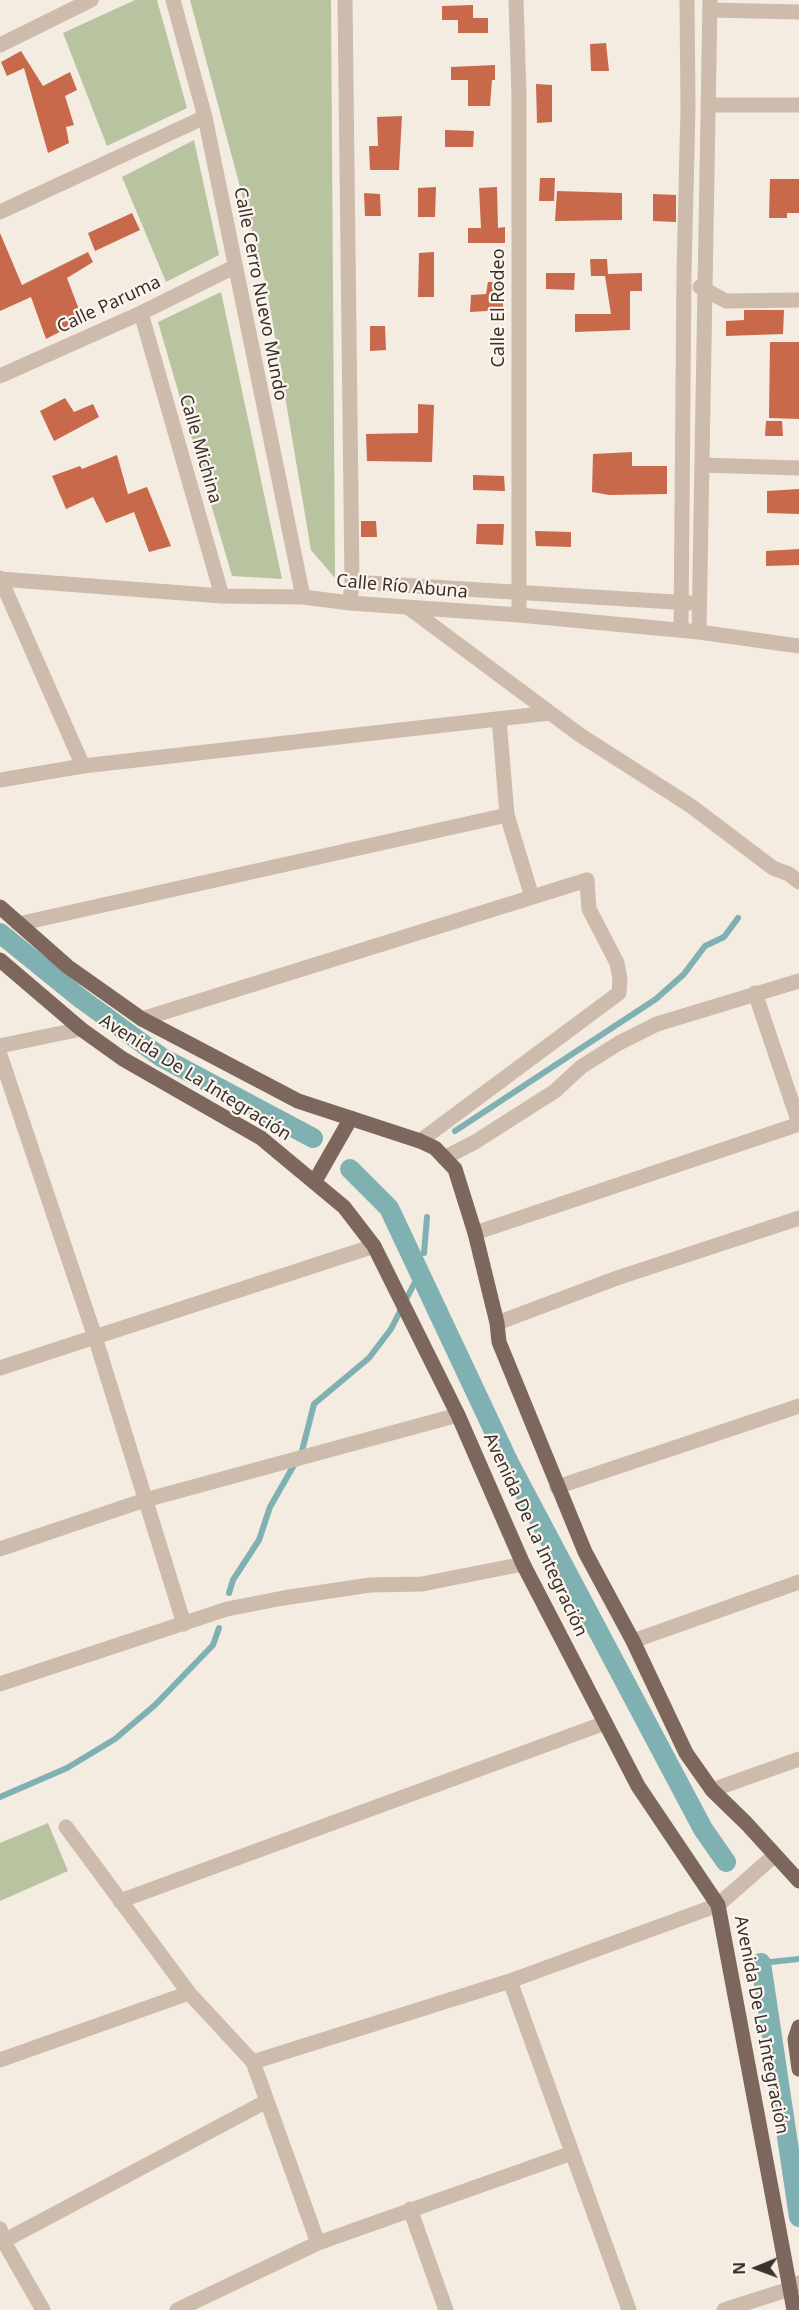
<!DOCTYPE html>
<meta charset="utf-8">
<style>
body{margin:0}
#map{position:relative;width:799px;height:2310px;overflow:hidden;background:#f4ebe1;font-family:"Noto Sans",sans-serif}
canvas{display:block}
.north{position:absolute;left:727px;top:2238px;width:60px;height:60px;-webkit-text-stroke:4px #fbf5ee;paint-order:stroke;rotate:269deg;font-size:16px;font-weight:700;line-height:24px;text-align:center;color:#3b302b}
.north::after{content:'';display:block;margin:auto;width:21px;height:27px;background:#3b302b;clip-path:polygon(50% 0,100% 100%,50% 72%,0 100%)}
</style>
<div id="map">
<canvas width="799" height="2310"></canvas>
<div class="north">N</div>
</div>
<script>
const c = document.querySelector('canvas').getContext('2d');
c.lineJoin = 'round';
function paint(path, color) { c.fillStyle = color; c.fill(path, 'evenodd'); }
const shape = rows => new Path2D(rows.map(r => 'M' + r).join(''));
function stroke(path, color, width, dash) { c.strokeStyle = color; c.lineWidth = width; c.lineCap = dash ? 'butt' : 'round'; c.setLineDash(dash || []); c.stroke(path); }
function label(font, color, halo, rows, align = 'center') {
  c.font = font + ' "Noto Sans",sans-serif'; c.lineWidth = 4.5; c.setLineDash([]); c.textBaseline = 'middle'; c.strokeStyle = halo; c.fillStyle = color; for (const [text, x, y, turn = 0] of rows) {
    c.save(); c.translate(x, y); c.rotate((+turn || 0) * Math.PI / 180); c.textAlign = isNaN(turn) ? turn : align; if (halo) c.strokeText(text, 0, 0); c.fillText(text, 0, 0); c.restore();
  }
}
paint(shape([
 [135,0,157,0,187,108,107,146,63,33],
 [190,0,331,0,335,578,311,550,266,284],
 [194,140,219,255,166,282,122,177],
 [221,292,282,579,232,576,158,322],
 [48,1823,68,1871,0,1901,0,1843]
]), '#b8c4a0');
stroke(shape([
 [455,1131,656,999,684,974,705,946,724,937,738,918],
 [424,1253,427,1217],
 [229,1593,233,1580,259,1540,270,1507,302,1451,314,1404,369,1358,391,1329,414,1284],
 [0,1797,67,1768,115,1739,155,1705,213,1645,219,1628],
 [761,1963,799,1959]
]), '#7fb0b2', 6);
stroke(shape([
 [0,933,80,998,161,1057,313,1138],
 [350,1169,389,1208,509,1463,703,1829,726,1862],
 [761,1963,799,2217]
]), '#7fb0b2', 20);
paint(shape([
 [473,5,473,18,488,18,488,33,458,33,458,20,442,20,442,6],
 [606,43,609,71,591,71,590,44],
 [21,51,43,86,70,72,77,90,65,96,74,125,66,127,69,143,48,153,24,68,7,76,1,62],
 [495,65,495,80,492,80,490,106,468,106,468,80,451,80,451,67],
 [536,84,552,85,552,122,537,123],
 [402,116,399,170,370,170,369,146,378,146,377,117],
 [445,130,474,131,473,147,445,147],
 [540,178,555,178,554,201,539,201],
 [770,179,799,179,799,213,787,213,787,218,769,218],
 [436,187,435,217,418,217,418,188],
 [497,187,498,228,505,227,505,243,468,243,468,228,481,228,479,188],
 [557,191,622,193,622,220,555,221],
 [364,193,380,194,381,216,365,216],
 [653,194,676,195,676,222,653,221],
 [132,213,140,230,95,251,88,233],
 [0,233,22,285,88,252,93,262,67,278,83,320,46,339,31,297,0,311],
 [434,252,434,297,418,297,419,253],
 [590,259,607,259,608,274,642,273,642,291,630,291,630,330,575,332,575,314,611,314,605,276,591,276],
 [546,273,575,273,574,290,546,289],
 [488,282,503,282,503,310,470,312,471,295,486,294],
 [744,310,784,310,783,334,726,336,726,321,744,320],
 [370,326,385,326,386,350,370,351],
 [770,342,799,342,799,419,769,418],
 [65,398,74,412,93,404,99,417,54,441,40,411],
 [418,404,434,405,432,462,367,461,366,434,418,433],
 [766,421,782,421,783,436,765,436],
 [632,452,632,466,667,466,667,494,609,495,592,492,593,454],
 [117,455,128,494,147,487,171,546,149,552,134,512,106,523,93,497,66,509,52,476,80,466,82,469],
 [473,475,504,476,505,491,473,490],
 [799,489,799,514,767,513,767,491],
 [361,521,376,521,377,537,361,537],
 [477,524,504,524,503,545,476,544],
 [535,531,571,532,571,547,536,546],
 [799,549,799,565,766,566,766,551]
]), '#c8694b');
stroke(shape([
 [173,0,205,117,303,597],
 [345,0,352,582,350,603],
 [516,0,519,96,519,615],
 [710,10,799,12],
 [0,45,91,0],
 [708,105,799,105],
 [0,212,205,117],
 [700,287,726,301,799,300],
 [141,313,222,596],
 [0,376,141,313,234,267],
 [702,465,799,468],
 [0,578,83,766],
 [0,579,222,596,303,597,350,603,519,615,699,632,799,646],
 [352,582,690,603],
 [409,608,580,735,691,806,773,868,789,874,799,882],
 [681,630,684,274,688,108,687,0],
 [699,632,710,0],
 [499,719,507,815,532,897],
 [0,780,83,766,550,713],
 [18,924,507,815],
 [755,993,799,1123],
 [142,1019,587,880,589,909,617,963,620,979,619,993,420,1141],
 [0,1046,81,1029],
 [0,1055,95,1337,184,1624],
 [444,1158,475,1142,555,1091,581,1067,619,1043,657,1024,799,981],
 [475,1233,799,1124],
 [497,1323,617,1278,799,1218],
 [0,1368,374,1246],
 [557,1487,799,1406],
 [0,1549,145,1500,458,1415],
 [633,1641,799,1582],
 [0,1684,227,1609,283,1598,370,1585,422,1584,523,1564],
 [712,1790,799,1759],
 [66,1827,189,1993,253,2062,510,1981,718,1905,775,1855],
 [120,1901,605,1723],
 [510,1981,629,2310],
 [0,2060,189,1993],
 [253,2062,318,2243],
 [410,2209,446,2310],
 [0,2229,4,2242,43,2310],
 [0,2243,267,2101],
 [177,2310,318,2243,572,2153],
 [724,2310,790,2289,799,2283]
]), '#cdbbac', 15);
stroke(shape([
 [0,907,67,966,142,1019,298,1101,420,1141,435,1148,455,1169,475,1233,497,1323,499,1342,585,1552,633,1641,686,1753,712,1790,746,1823,799,1881],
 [0,960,81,1029,123,1059,261,1138,344,1207,374,1246,458,1415,523,1564,638,1786,718,1905,794,2310],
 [315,1181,351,1118],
 [799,2027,795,2039,799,2069]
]), '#7d675c', 15);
label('18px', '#3b302b', '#fbf5ee', [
 ["Calle Cerro Nuevo Mundo",260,294,79],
 ["Calle Paruma",109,305,-25],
 ["Calle El Rodeo",499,308,-90],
 ["Calle Michina",200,449,74],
 ["Calle Río Abuna",402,587,5],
 ["Avenida De La Integración",195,1078,32],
 ["Avenida De La Integración",535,1535,65],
 ["Avenida De La Integración",761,2025,79]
]);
</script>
